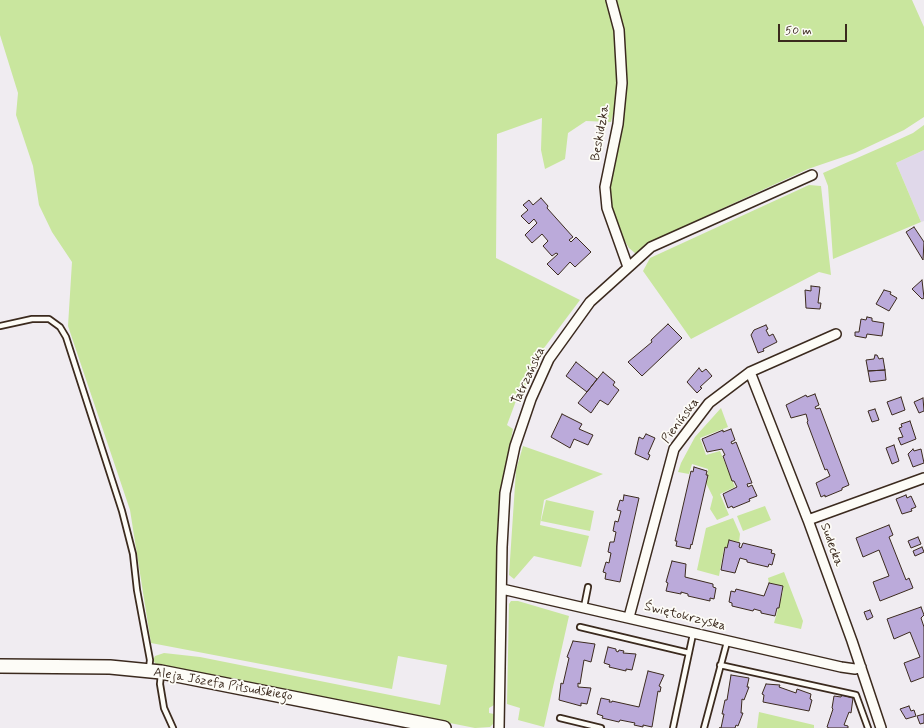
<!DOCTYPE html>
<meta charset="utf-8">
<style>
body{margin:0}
#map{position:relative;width:924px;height:728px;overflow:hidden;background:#f0ecf1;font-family:Mynerve,sans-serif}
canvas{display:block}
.scale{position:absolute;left:778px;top:24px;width:69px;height:18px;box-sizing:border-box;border:2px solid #3b2a1e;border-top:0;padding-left:5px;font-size:12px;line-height:14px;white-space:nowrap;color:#3b2a1e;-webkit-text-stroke:3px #fdfcf7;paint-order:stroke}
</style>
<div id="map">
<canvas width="924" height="728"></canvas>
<div class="scale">50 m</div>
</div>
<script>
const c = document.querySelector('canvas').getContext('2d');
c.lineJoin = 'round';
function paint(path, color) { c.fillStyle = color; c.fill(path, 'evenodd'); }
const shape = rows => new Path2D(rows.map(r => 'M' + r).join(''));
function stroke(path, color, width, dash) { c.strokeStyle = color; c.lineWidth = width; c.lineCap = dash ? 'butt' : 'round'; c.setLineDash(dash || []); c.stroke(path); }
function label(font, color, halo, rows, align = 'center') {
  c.font = font + ' Mynerve,sans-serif'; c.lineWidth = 3.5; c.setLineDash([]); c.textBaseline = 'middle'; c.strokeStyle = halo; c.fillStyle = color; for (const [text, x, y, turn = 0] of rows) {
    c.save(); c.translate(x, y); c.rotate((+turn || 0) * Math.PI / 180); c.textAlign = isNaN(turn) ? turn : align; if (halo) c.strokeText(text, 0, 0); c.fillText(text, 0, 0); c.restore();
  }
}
paint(shape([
 [924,150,924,221,921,222,896,163]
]), '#e0d8ea');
paint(shape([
 [0,0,607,0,615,29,617,55,617,98,611,122,586,121,568,133,565,159,545,169,541,150,542,118,497,134,496,258,580,300,541,352,523,391,520,390,507,425,513,429,502,487,498,555,494,705,489,708,489,713,494,714,494,723,490,727,475,728,194,672,157,666,153,660,155,656,164,653,200,657,440,705,447,665,398,656,392,689,151,643,130,510,68,326,72,262,52,232,39,205,33,166,16,115,18,93,0,35],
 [616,0,912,0,924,27,924,117,904,130,855,153,808,169,719,210,651,243,636,254,629,248,618,230,613,218,609,193,614,150,621,28],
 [924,125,924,150,896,163,921,222,833,259,828,186,823,173,889,144,913,133],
 [809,185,821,186,831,275,819,272,691,339,643,271,650,258],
 [721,408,728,427,700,438,706,455,720,451,735,487,720,494,729,515,717,520,710,509,713,497,706,483,708,469,692,464,689,474,678,472,681,463,695,437],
 [523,446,603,474,544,500,540,525,589,536,581,567,534,556,514,579,509,575,516,470],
 [546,500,594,511,590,531,541,521],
 [765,506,771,520,743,531,737,516],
 [733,518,740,534,739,542,729,540,727,548,724,548,719,576,697,570,706,528],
 [784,572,803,621,801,629,774,623,783,591,783,586,769,583,768,578],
 [511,601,518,601,569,616,544,727,518,720,520,708,507,704,509,604],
 [759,712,814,725,814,728,757,728]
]), '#c9e69e');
const building = shape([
 [541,198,548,206,547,208,573,237,569,240,571,242,576,237,591,252,575,267,570,262,558,275,547,264,558,254,556,253,552,256,543,246,548,241,542,234,532,243,525,235,537,223,534,219,529,224,521,216,528,210,523,205,529,200,533,205,541,198],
 [914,227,924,242,923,260,906,232,914,227],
 [922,280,924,298,922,299,912,289,922,280],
 [811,286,820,287,818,303,821,303,820,309,806,308,805,290,811,291,811,286],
 [884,290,891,292,890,294,897,298,889,311,876,304,884,290],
 [867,317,872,318,872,321,884,323,882,336,867,334,866,338,855,336,855,332,859,332,861,319,866,320,867,317],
 [668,324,682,338,642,376,628,362,652,342,651,340,668,324],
 [766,325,768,329,766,330,769,336,773,334,777,342,763,349,764,351,758,353,751,335,754,330,766,325],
 [875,355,877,355,879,359,883,358,885,370,868,371,866,360,874,359,875,355],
 [576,362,597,379,587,392,566,376,576,362],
 [699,368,702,372,706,369,712,376,700,387,702,388,697,393,687,382,699,368],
 [885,370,886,380,870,382,868,371,885,370],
 [603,372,615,382,613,385,619,390,608,405,600,400,591,413,578,403,603,372],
 [815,394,819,405,815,407,816,409,820,408,849,485,842,488,842,490,825,497,825,495,821,497,816,483,830,476,827,469,825,470,807,422,808,421,806,414,791,418,786,405,806,395,807,397,815,394],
 [901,397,905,410,892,415,887,402,901,397],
 [923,398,924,411,919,413,914,402,923,398],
 [875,409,879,420,872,422,868,411,875,409],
 [562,414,582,424,579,429,593,435,588,445,574,439,570,448,551,437,562,414],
 [910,421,916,439,901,445,898,438,903,437,899,428,902,427,901,424,910,421],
 [731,429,735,440,731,442,732,444,736,442,752,483,747,484,748,487,752,485,757,496,749,499,750,501,733,508,732,506,728,508,723,494,737,487,734,481,732,481,723,456,725,455,722,449,707,452,702,439,723,430,723,432,731,429],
 [646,434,655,438,648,454,650,455,648,460,635,454,639,437,643,439,646,434],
 [894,445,899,461,892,464,886,448,894,445],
 [913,449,914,451,921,449,924,463,913,467,908,454,913,449],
 [694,467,707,471,706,475,708,475,692,545,691,544,690,549,676,546,677,541,675,541,691,471,693,472,694,467],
 [624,495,639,498,620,582,605,579,606,573,603,572,606,562,609,563,611,553,608,552,610,542,614,542,616,532,613,531,615,521,618,522,621,511,617,510,620,500,623,501,624,495],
 [906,495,907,498,911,496,916,507,911,509,912,511,902,514,896,499,906,495],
 [889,525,893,535,889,537,906,580,909,578,913,588,880,601,873,582,889,576,879,550,863,557,856,538,889,525],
 [918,537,921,544,911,548,908,541,918,537],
 [729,540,740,543,739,547,741,548,743,543,772,550,771,553,775,554,772,565,769,564,768,567,747,562,747,560,740,558,735,573,721,570,725,547,727,548,729,540],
 [922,547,924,552,915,556,913,551,922,547],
 [672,561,686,564,685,577,713,584,713,587,716,588,714,599,710,598,710,601,688,596,688,594,681,592,681,594,666,591,668,583,666,582,672,561],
 [769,583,783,586,779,608,777,608,775,616,761,613,761,611,754,609,753,611,732,606,732,603,729,602,731,591,735,592,736,589,764,596,769,583],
 [921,607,924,615,921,618,924,627,924,677,911,682,904,663,920,657,910,632,894,639,887,619,921,607],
 [870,610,873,617,867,620,864,612,870,610],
 [573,641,595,644,591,662,584,660,580,684,578,683,578,687,591,688,587,704,581,703,581,706,559,700,561,683,563,684,569,658,567,657,573,641],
 [608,647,616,649,616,651,618,652,619,650,624,651,623,653,636,654,632,670,626,669,626,671,609,667,610,665,604,663,608,647],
 [648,671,664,675,659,686,661,687,660,692,658,691,652,727,643,725,643,727,634,725,635,723,620,720,619,722,602,718,603,716,597,714,601,698,610,700,609,702,612,702,612,701,639,707,648,671],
 [731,675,749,678,747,687,749,687,744,700,742,699,741,713,743,713,738,726,736,725,735,728,719,728,721,728,724,714,722,714,725,700,727,700,731,675],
 [766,684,780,685,779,687,796,693,797,689,811,694,810,699,812,700,809,711,763,702,764,695,762,694,766,684],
 [842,695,853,698,851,713,849,712,844,725,848,726,848,728,829,728,827,727,833,709,832,708,834,696,841,697,842,695],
 [909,706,911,711,914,710,916,716,906,719,900,709,909,706],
 [924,714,924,723,920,724,917,716,924,714]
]);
paint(building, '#bbaada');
stroke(building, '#3b2a1e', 1);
const service = shape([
 [0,326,32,319,49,319,60,327,66,337,122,511,133,554,137,590,150,660,149,669],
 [584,607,588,587],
 [580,627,689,653],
 [720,665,856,695,868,728],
 [161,674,160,684,164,708,173,728],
 [560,718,601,728],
 [673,728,693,634],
 [704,728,727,642]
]);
const minor = shape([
 [611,0,619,30,622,83,618,124,605,187,607,208,628,267],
 [750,372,808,520,852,641,881,728],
 [808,520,924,478],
 [502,589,841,667,855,669,861,667],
 [629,617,674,449,709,403,750,372,836,334],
 [499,728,502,547,505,493,515,446,531,399,549,359,590,302,651,247,812,175]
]);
const secondary = shape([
 [0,666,110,667,161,672,444,728]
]);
stroke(service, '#3b2a1e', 8);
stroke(minor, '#3b2a1e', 12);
stroke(secondary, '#3b2a1e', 16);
stroke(service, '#fdfcf7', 4.5);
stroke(minor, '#fdfcf7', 9);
stroke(secondary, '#fdfcf7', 13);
label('13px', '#3b2a1e', '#fdfcf7', [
 ["Beskidzka",601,133,-80],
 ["Tatrzańska",529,376,-65],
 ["Pienińska",681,421,-53],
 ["Sudecka",831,545,70],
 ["Świętokrzyska",685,617,14],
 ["Aleja Józefa Piłsudskiego",223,685,10]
]);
</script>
